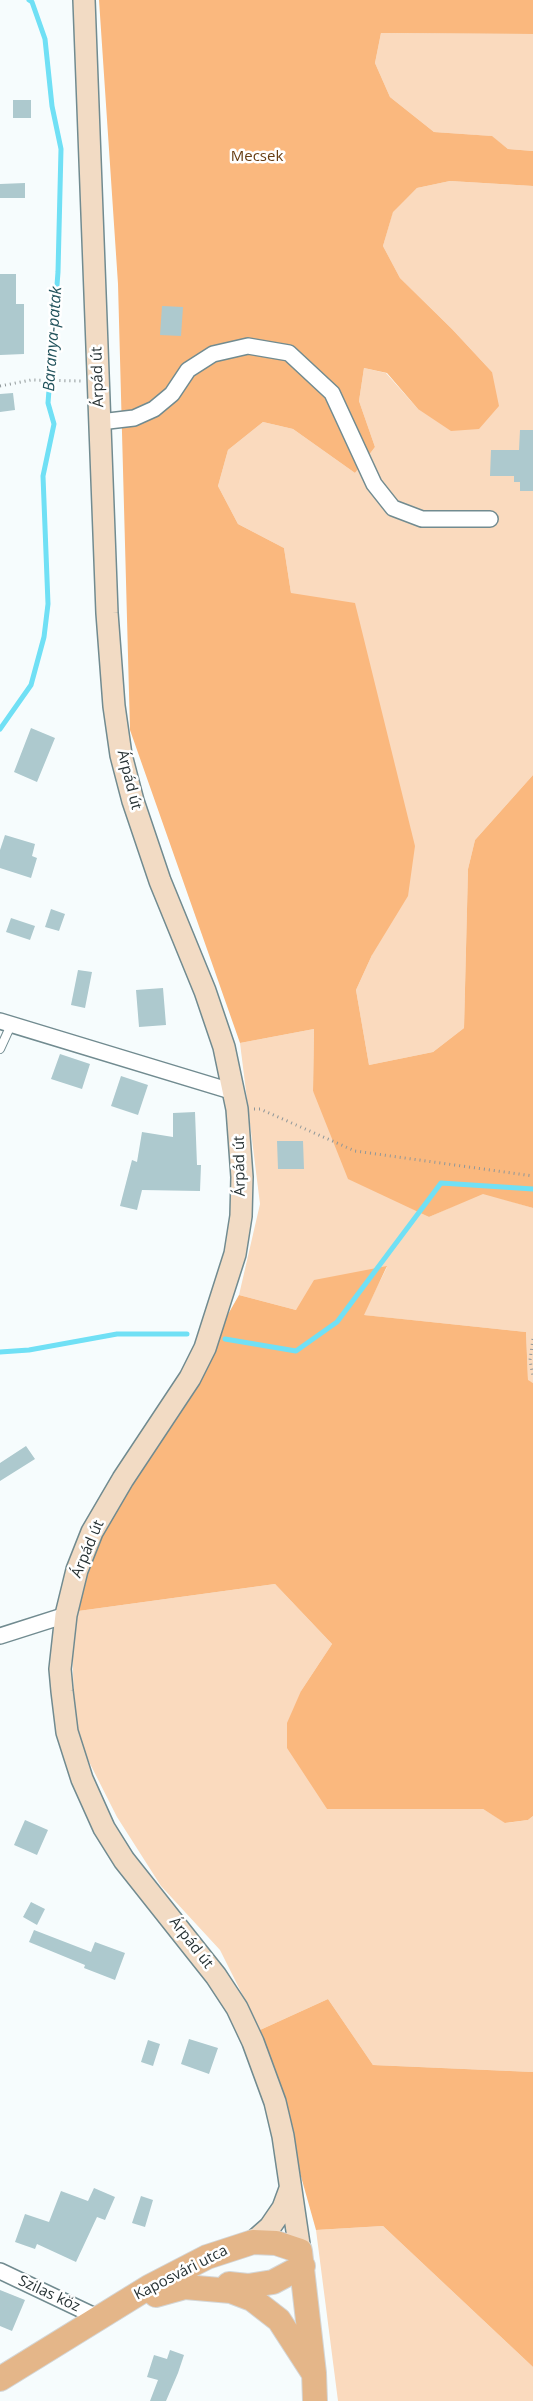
<!DOCTYPE html>
<meta charset="utf-8">
<style>
body{margin:0}
canvas{display:block;background:#f6fcfd}
</style>
<canvas width="533" height="2401"></canvas>
<script>
const c = document.querySelector('canvas').getContext('2d');
c.lineJoin = 'round';
function paint(path, color) { c.fillStyle = color; c.fill(path, 'evenodd'); }
const shape = rows => new Path2D(rows.map(r => 'M' + r).join(''));
function stroke(path, color, width, dash) { c.strokeStyle = color; c.lineWidth = width; c.lineCap = dash ? 'butt' : 'round'; c.setLineDash(dash || []); c.stroke(path); }
function label(font, color, halo, rows, align = 'center') {
  c.font = font + ' "Open Sans",sans-serif'; c.lineWidth = 5; c.setLineDash([]); c.textBaseline = 'middle'; c.strokeStyle = halo; c.fillStyle = color; for (const [text, x, y, turn = 0] of rows) {
    c.save(); c.translate(x, y); c.rotate((+turn || 0) * Math.PI / 180); c.textAlign = isNaN(turn) ? turn : align; if (halo) c.strokeText(text, 0, 0); c.fillText(text, 0, 0); c.restore();
  }
}
paint(shape([
 [381,33,533,34,533,151,508,149,491,136,434,132,390,97,375,63],
 [450,181,533,186,533,775,475,840,468,869,464,1028,433,1052,369,1065,356,990,372,955,291,593,284,548,238,524,218,486,228,450,263,422,293,429,355,473,375,447,359,401,364,368,386,373,418,409,492,372,452,329,400,278,383,246,393,211,417,188],
 [314,1029,313,1091,396,1200,429,1217,483,1193,533,1208,533,1383,528,1381,526,1332,363,1315,387,1267,296,1310,239,1295,260,1204,240,1043],
 [275,1584,332,1644,301,1691,327,1809,483,1809,506,1823,528,1820,533,1816,533,2072,373,2065,328,1999,260,2030,220,1950,161,1886,117,1817,75,1734,71,1612],
 [383,2226,533,2367,533,2401,338,2401,316,2230]
]), '#fadabe');
paint(shape([
 [99,0,533,0,533,34,381,33,375,63,390,97,434,132,492,136,508,149,533,151,533,186,450,181,417,188,393,212,383,246,400,278,452,329,492,372,499,406,479,429,451,431,418,409,387,373,364,368,359,401,375,447,355,473,293,429,263,422,228,450,218,486,238,524,284,548,291,593,355,603,415,846,408,896,372,955,356,990,369,1065,433,1052,464,1028,468,869,475,840,533,775,533,1208,483,1194,429,1217,348,1179,313,1091,314,1029,240,1043,130,730,118,284],
 [387,1266,364,1315,526,1332,528,1380,533,1383,533,1816,528,1820,505,1823,483,1809,327,1809,287,1748,287,1723,301,1691,332,1644,275,1584,71,1612,88,1554,137,1474,239,1295,296,1310,314,1280],
 [328,1999,373,2065,533,2072,533,2367,383,2226,316,2230,260,2030]
]), '#fab87e');
stroke(shape([
 [0,729,31,685,44,637,48,604,43,476,54,424,48,403,58,272,61,149,52,106,45,39,32,2,29,0],
 [225,1339,296,1351,337,1322,441,1183,533,1189],
 [0,1352,29,1350,117,1334,187,1334]
]), '#70e0f5', 5);
paint(shape([
 [13,100,31,100,31,118,13,118],
 [25,183,25,198,0,198,0,184],
 [0,274,16,274,16,304,24,304,24,354,0,355],
 [162,306,183,307,181,336,160,335],
 [13,393,15,410,0,412,0,394],
 [520,430,533,430,533,491,520,491,520,482,514,482,514,476,490,476,491,450,519,450],
 [31,728,55,738,37,782,14,772],
 [5,835,35,844,32,856,37,858,31,878,0,868,0,850],
 [51,909,65,914,59,931,45,927],
 [11,918,35,926,30,940,6,932],
 [78,970,92,972,85,1008,71,1005],
 [163,988,166,1025,139,1027,136,990],
 [60,1054,90,1064,82,1089,51,1079],
 [121,1076,148,1085,138,1115,111,1106],
 [195,1112,197,1165,201,1165,200,1191,142,1190,137,1210,120,1206,132,1160,137,1162,142,1132,173,1137,173,1113],
 [277,1141,303,1141,304,1169,278,1169],
 [26,1446,35,1459,0,1481,0,1463],
 [25,1820,48,1830,37,1855,14,1845],
 [31,1902,45,1909,37,1925,23,1917],
 [34,1930,91,1952,95,1942,125,1953,115,1980,84,1968,85,1965,29,1942],
 [189,2039,218,2048,209,2074,181,2064],
 [148,2040,160,2044,153,2066,141,2062],
 [94,2188,115,2197,105,2220,97,2217,76,2262,37,2244,35,2249,15,2242,25,2214,49,2222,61,2191,88,2201],
 [141,2196,153,2200,145,2227,132,2223],
 [0,2290,25,2300,12,2331,0,2326],
 [170,2350,184,2355,178,2373,166,2401,150,2401,158,2380,147,2377,154,2355,167,2359]
]), '#adc9ce');
const service = shape([
 [0,1049,11,1025]
]);
const minor = shape([
 [100,422,134,418,154,409,172,394,188,370,213,354,248,346,289,353,332,393,374,484,393,508,422,519,490,519],
 [0,1021,234,1092],
 [0,1636,66,1615],
 [0,2271,99,2318]
]);
const secondary = shape([
 [84,0,107,613,114,706,121,755,133,801,160,881,205,991,224,1047,237,1109,242,1177,241,1216,235,1254,205,1348,190,1378,123,1479,92,1532,77,1570,66,1615,60,1669,62,1691,67,1732,82,1779,104,1828,124,1860,216,1976,237,2008,253,2042,275,2102,283,2136,300,2251],
 [253,2242,270,2227,283,2208,290,2189]
]);
const primary = shape([
 [229,2284,248,2286,273,2282,303,2266],
 [156,2295,185,2287,231,2291,252,2299,279,2320,312,2371],
 [0,2379,149,2287,207,2257,253,2242,276,2243,300,2251,314,2373,315,2401]
]);
stroke(service, '#718b90', 10);
stroke(minor, '#718b90', 18);
stroke(secondary, '#718b90', 24);
stroke(primary, '#d4d6d6', 26);
stroke(shape([
 [0,386,31,380,81,381],
 [254,1109,260,1109,355,1151,533,1176],
 [533,1339,530,1360,533,1376]
]), '#8f9799', 3, [1, 4]);
stroke(service, '#fff', 8);
stroke(minor, '#fff', 15);
stroke(secondary, '#f2dbc4', 21);
stroke(primary, '#e4b689', 24);
label('15px', '#673c10', '#fff', [
 ["Mecsek",257,157]
]);
label('15px', '#273234', '#fff', [
 ["Árpád út",98,377,-92],
 ["Árpád út",129,780,76],
 ["Árpád út",240,1166,-91],
 ["Árpád út",88,1549,-67],
 ["Árpád út",191,1943,52],
 ["Kaposvári utca",181,2273,-27],
 ["Szilas köz",49,2294,25]
]);
label('italic 16px', '#22535c', '#fff', [
 ["Baranya-patak",53,339,-86]
]);
</script>
